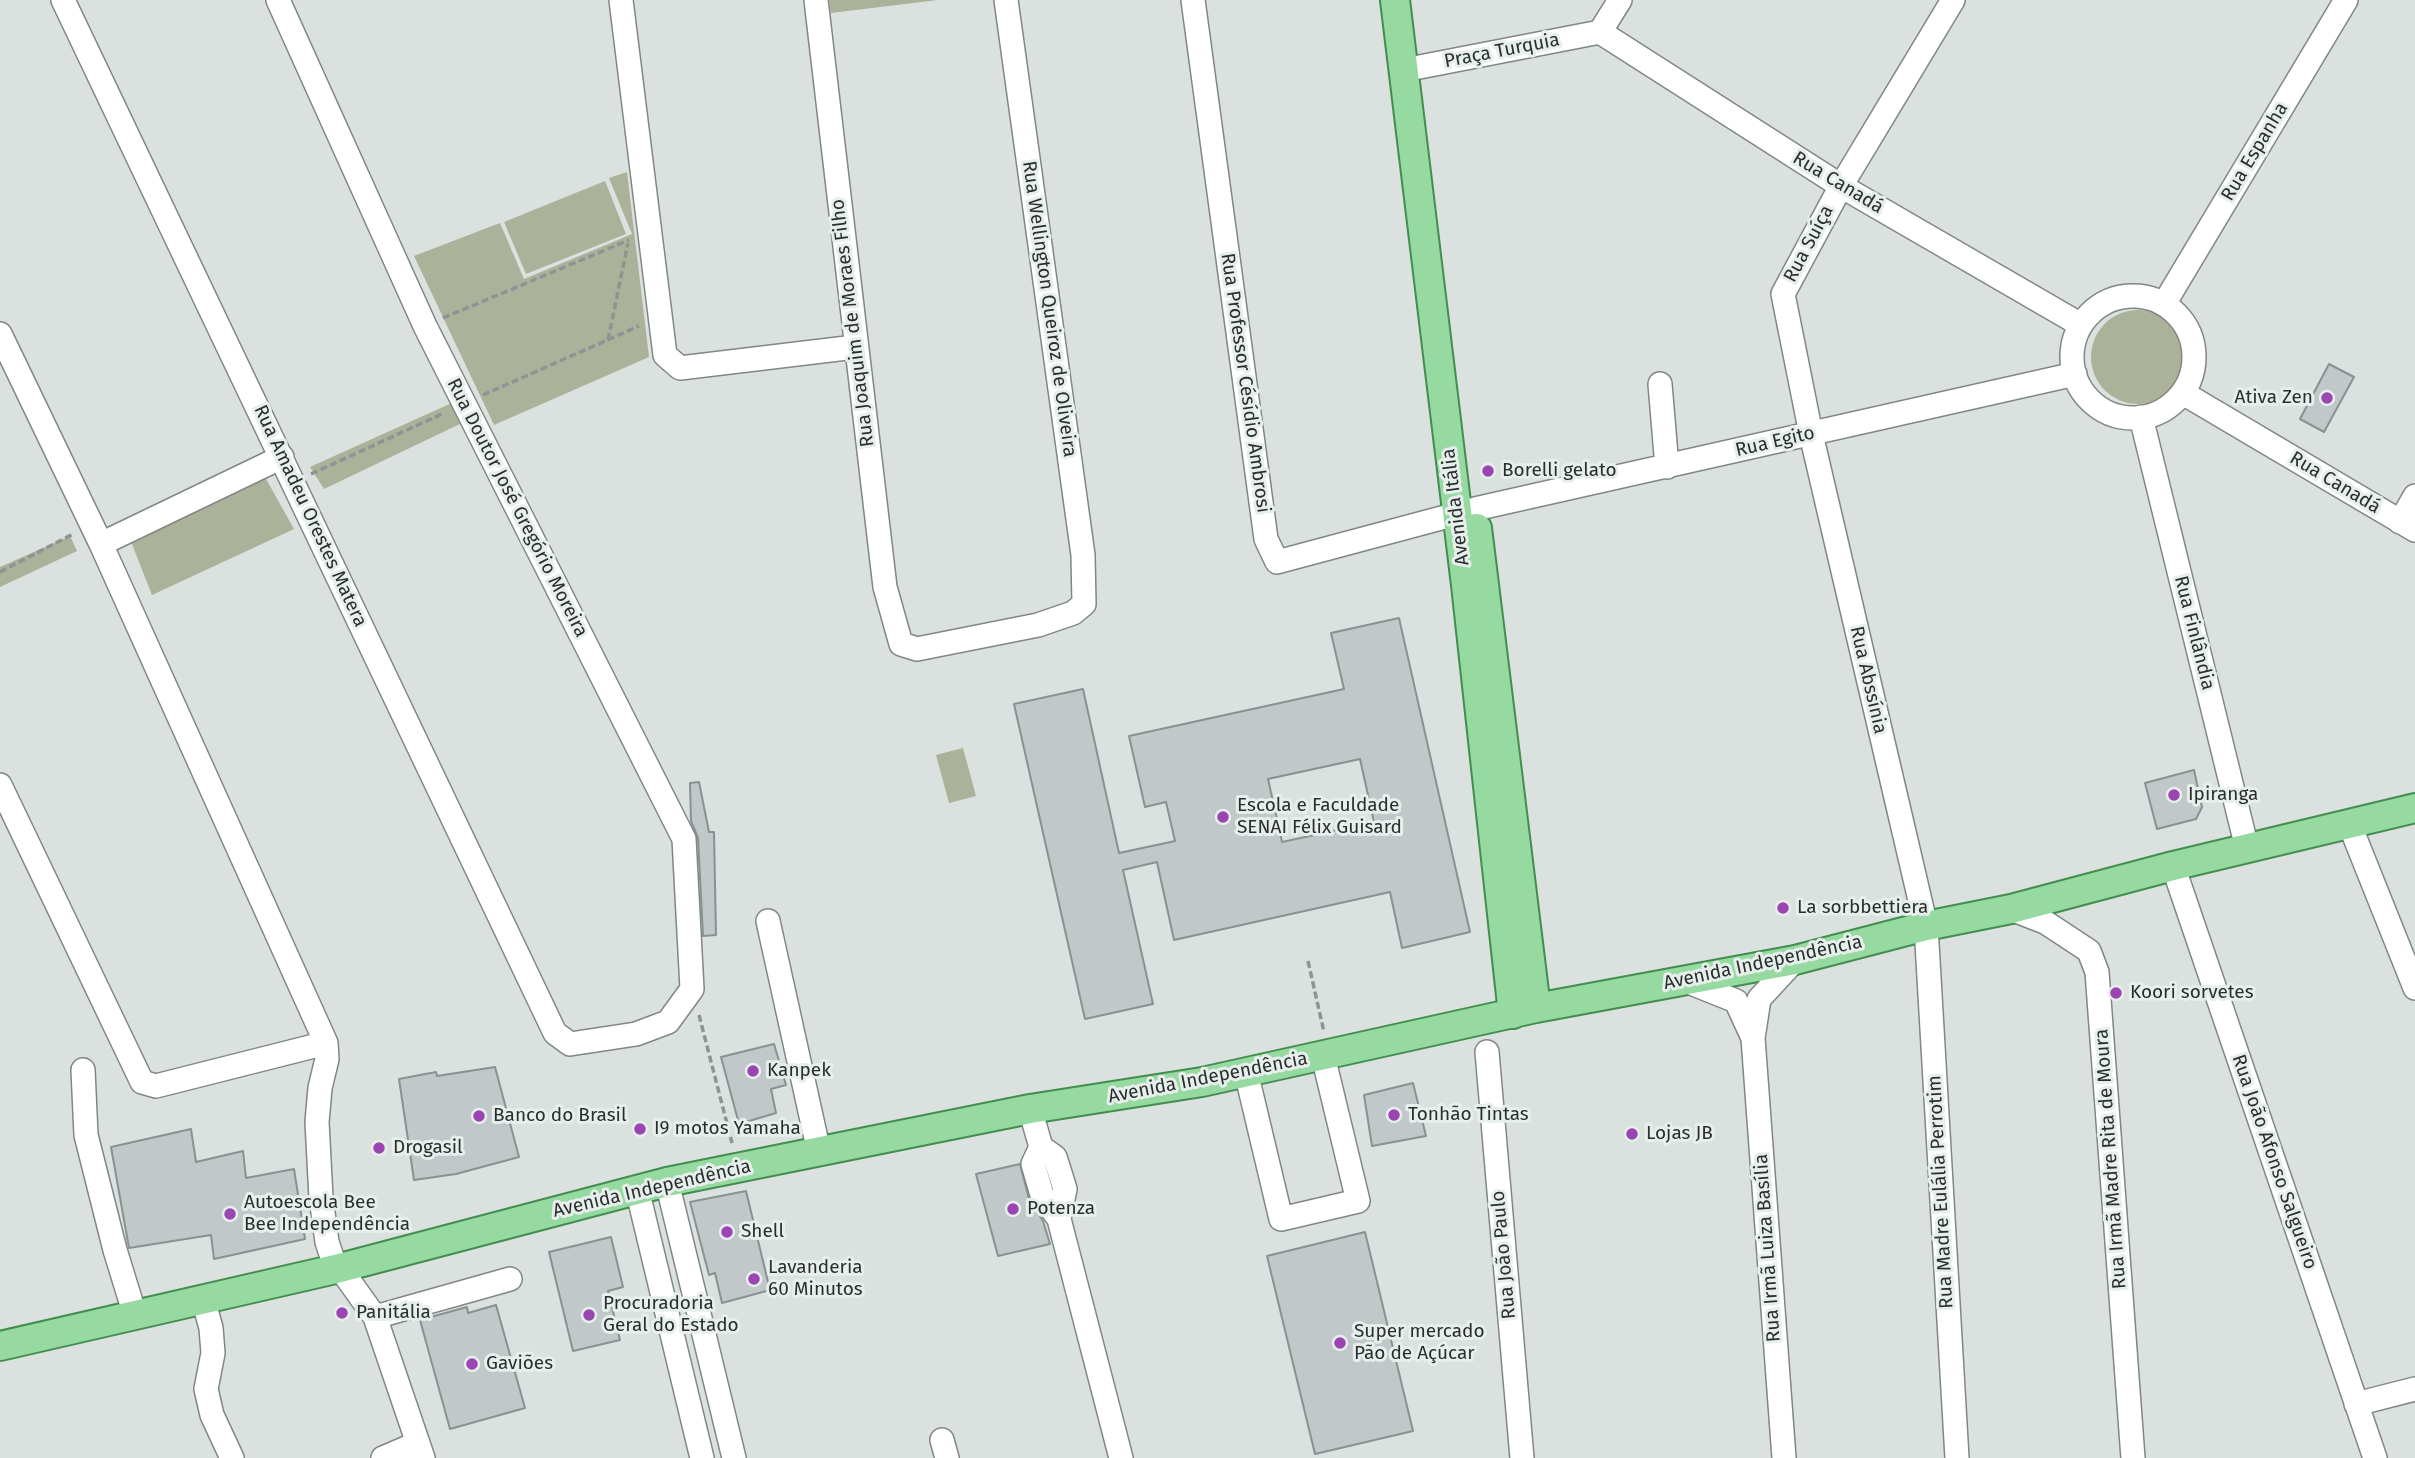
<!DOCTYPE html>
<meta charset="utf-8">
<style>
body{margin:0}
canvas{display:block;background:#dae1df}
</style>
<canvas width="2415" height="1458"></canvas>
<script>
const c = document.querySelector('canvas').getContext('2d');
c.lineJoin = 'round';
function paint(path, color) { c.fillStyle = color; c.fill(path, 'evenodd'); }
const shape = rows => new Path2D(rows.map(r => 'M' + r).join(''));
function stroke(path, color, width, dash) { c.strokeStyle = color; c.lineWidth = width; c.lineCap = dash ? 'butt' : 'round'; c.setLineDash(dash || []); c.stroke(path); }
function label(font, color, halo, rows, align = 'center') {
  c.font = font + ' "Fira Sans",sans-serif'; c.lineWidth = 6; c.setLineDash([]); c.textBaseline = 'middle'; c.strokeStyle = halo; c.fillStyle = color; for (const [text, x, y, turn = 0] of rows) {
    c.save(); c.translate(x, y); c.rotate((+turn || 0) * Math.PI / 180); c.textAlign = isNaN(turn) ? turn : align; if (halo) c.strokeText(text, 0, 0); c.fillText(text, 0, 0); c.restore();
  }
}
paint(shape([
 [829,0,938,0,831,13],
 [627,172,649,357,494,425,414,256,500,223,524,279,632,234,609,178],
 [605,181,626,234,526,274,504,222],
 '2091 357a47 47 0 1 1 94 0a47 47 0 1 1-94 0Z',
 [454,402,462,423,324,489,310,467],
 [265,477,294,529,152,595,130,539],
 [70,536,77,551,0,587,0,567],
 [963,748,976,796,949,803,936,755]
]), '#acb299');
const building = shape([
 [2329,364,2354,377,2324,432,2300,419,2329,364],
 [1399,618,1470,932,1402,948,1390,892,1174,940,1157,862,1123,870,1153,1004,1085,1019,1014,704,1083,689,1119,853,1175,841,1166,802,1145,807,1129,736,1344,689,1331,633,1399,618],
 [1360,759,1374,822,1282,842,1268,779,1360,759],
 [2194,770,2202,807,2196,819,2157,829,2145,783,2194,770],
 [699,782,709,832,714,832,716,935,703,936,698,838,691,821,690,783,699,782],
 [774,1044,786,1085,771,1089,776,1113,739,1124,721,1057,774,1044],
 [495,1067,519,1157,456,1174,414,1180,399,1079,436,1072,437,1076,495,1067],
 [1413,1083,1426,1136,1372,1146,1364,1095,1413,1083],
 [191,1129,196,1162,243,1151,246,1178,294,1169,305,1239,214,1259,211,1235,129,1248,111,1147,191,1129],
 [1020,1164,1029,1199,1043,1221,1050,1244,998,1256,976,1174,1020,1164],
 [746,1191,770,1290,722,1303,715,1273,709,1275,690,1202,746,1191],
 [1365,1232,1413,1431,1315,1454,1267,1256,1365,1232],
 [611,1237,623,1287,608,1291,620,1340,573,1351,549,1252,611,1237],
 [496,1305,525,1408,450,1429,420,1320,467,1307,468,1313,496,1305]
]);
paint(building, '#c0c8c9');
stroke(building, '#899191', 2);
const minor = shape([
 [63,0,555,1033,570,1044,636,1034,668,1022,692,989,684,839,425,326,278,0],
 [621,0,665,355,680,368,855,347],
 [816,0,885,587,901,644,917,649,1038,625,1073,613,1084,604,1083,555,1006,0],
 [1193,0,1266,539,1277,562,1475,509,2075,374],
 [1953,0,1841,186,1783,294,1811,434,1926,926,1957,1458],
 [1600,32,1841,186,2081,325],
 [1600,32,1620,0],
 [1404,70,1600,32],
 '2072 357a61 61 0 1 1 122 0a61 61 0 1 1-122 0Z',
 [2164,304,2346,0],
 [0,334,101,544,326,1043,327,1059,320,1088,317,1122,321,1198,327,1242,332,1257,375,1317,423,1458],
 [1660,384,1667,467],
 [2183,393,2415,530],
 [2141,417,2247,848],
 [2400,522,2415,496],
 [101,544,282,457],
 [0,785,142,1082,156,1086,326,1043],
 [2349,823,2415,988],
 [2173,866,2375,1458],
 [2011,909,2045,922,2089,951,2097,972,2133,1458],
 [768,921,819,1152],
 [1686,981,1736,1001,1753,1038],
 [1487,1052,1522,1458],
 [83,1070,86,1135,115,1250,135,1315],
 [1246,1072,1281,1219,1358,1201,1323,1056],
 [1030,1109,1041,1147,1055,1157,1065,1189,1059,1219],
 [1041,1147,1033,1164,1042,1195,1059,1219,1121,1458],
 [667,1182,734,1458],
 [637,1189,702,1458],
 [203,1299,211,1328,213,1353,206,1389,212,1415,232,1458],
 [375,1317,510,1279],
 [2356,1404,2415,1389],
 [942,1440,947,1458],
 [383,1458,418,1443],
 [1784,1458,1753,1038,1759,999,1795,960]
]);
const major = shape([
 [1395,0,1466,585,1513,1014],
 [1477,528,1536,1008],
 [0,1346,340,1268,667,1182,1030,1109,1202,1082,1536,1008,1795,960,1926,926,2011,909,2173,866,2415,808]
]);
stroke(minor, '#808784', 26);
stroke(major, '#438d4f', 32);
stroke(shape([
 [443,318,629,240],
 [608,340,628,243],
 [483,395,639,326],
 [311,474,444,413],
 [0,572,73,534],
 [1308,961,1324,1032],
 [699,1015,732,1143]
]), '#8f9493', 3.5, [7, 3.5]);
stroke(minor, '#fff', 23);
stroke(major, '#96d9a1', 28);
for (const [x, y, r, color] of [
 [2327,398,7,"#9a45b2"],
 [1488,471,7,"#9a45b2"],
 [2174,795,7,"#9a45b2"],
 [1223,817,7,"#9a45b2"],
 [1783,908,7,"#9a45b2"],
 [2116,993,7,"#9a45b2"],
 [753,1071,7,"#9a45b2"],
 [1394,1115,7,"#9a45b2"],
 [479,1116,7,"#9a45b2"],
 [640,1129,7,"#9a45b2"],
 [1632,1134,7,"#9a45b2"],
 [379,1148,7,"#9a45b2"],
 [1013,1209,7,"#9a45b2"],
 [230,1214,7,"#9a45b2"],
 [727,1232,7,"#9a45b2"],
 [754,1279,7,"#9a45b2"],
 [342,1313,7,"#9a45b2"],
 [589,1315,7,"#9a45b2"],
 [1340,1343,7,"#9a45b2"],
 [472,1364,7,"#9a45b2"]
]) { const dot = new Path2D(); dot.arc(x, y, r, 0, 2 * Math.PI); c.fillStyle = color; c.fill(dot); stroke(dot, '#e7efec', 2.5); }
label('19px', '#2b2e2d', '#e7efec', [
 ["Praça Turquia",1502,51,-11],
 ["Rua Espanha",2255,152,-59],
 ["Rua Canadá",1838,183,31],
 ["Rua Suíça",1809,244,-62],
 ["Rua Wellington Queiroz de Oliveira",1049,309,82],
 ["Rua Joaquim de Moraes Filho",853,323,-97],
 ["Rua Professor Césídio Ambrosi",1245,383,82],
 ["Rua Egito",1775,442,-13],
 ["Rua Canadá",2335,483,31],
 ["Avenida Itália",1456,507,-97],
 ["Rua Doutor José Gregório Moreira",517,508,63],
 ["Rua Amadeu Orestes Matera",310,516,65],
 ["Rua Finlândia",2194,633,76],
 ["Rua Abssínia",1868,680,77],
 ["Avenida Independência",1763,963,-12],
 ["Avenida Independência",1208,1078,-11],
 ["Rua Irmã Madre Rita de Moura",2111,1159,-94],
 ["Rua João Afonso Salgueiro",2274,1162,71],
 ["Avenida Independência",652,1189,-13],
 ["Rua Madre Eulália Perrotim",1941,1192,-93],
 ["Rua Irmã Luiza Basília",1768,1248,-94],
 ["Rua João Paulo",1504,1255,-95]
]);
label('19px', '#2b2e2d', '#e7efec', [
 ["Ativa Zen",2313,398,"right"],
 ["Borelli gelato",1502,471],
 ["Ipiranga",2188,795],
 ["Escola e Faculdade",1237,806],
 ["SENAI Félix Guisard",1237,828],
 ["La sorbbettiera",1797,908],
 ["Koori sorvetes",2130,993],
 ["Kanpek",767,1071],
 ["Tonhão Tintas",1408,1115],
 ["Banco do Brasil",493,1116],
 ["I9 motos Yamaha",654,1129],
 ["Lojas JB",1646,1134],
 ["Drogasil",393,1148],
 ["Autoescola Bee",244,1203],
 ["Bee Independência",244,1225],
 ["Potenza",1027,1209],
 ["Shell",741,1232],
 ["Lavanderia",768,1268],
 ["60 Minutos",768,1290],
 ["Procuradoria",603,1304],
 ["Geral do Estado",603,1326],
 ["Panitália",356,1313],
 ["Super mercado",1354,1332],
 ["Pão de Açúcar",1354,1354],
 ["Gaviões",486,1364]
], 'left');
</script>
